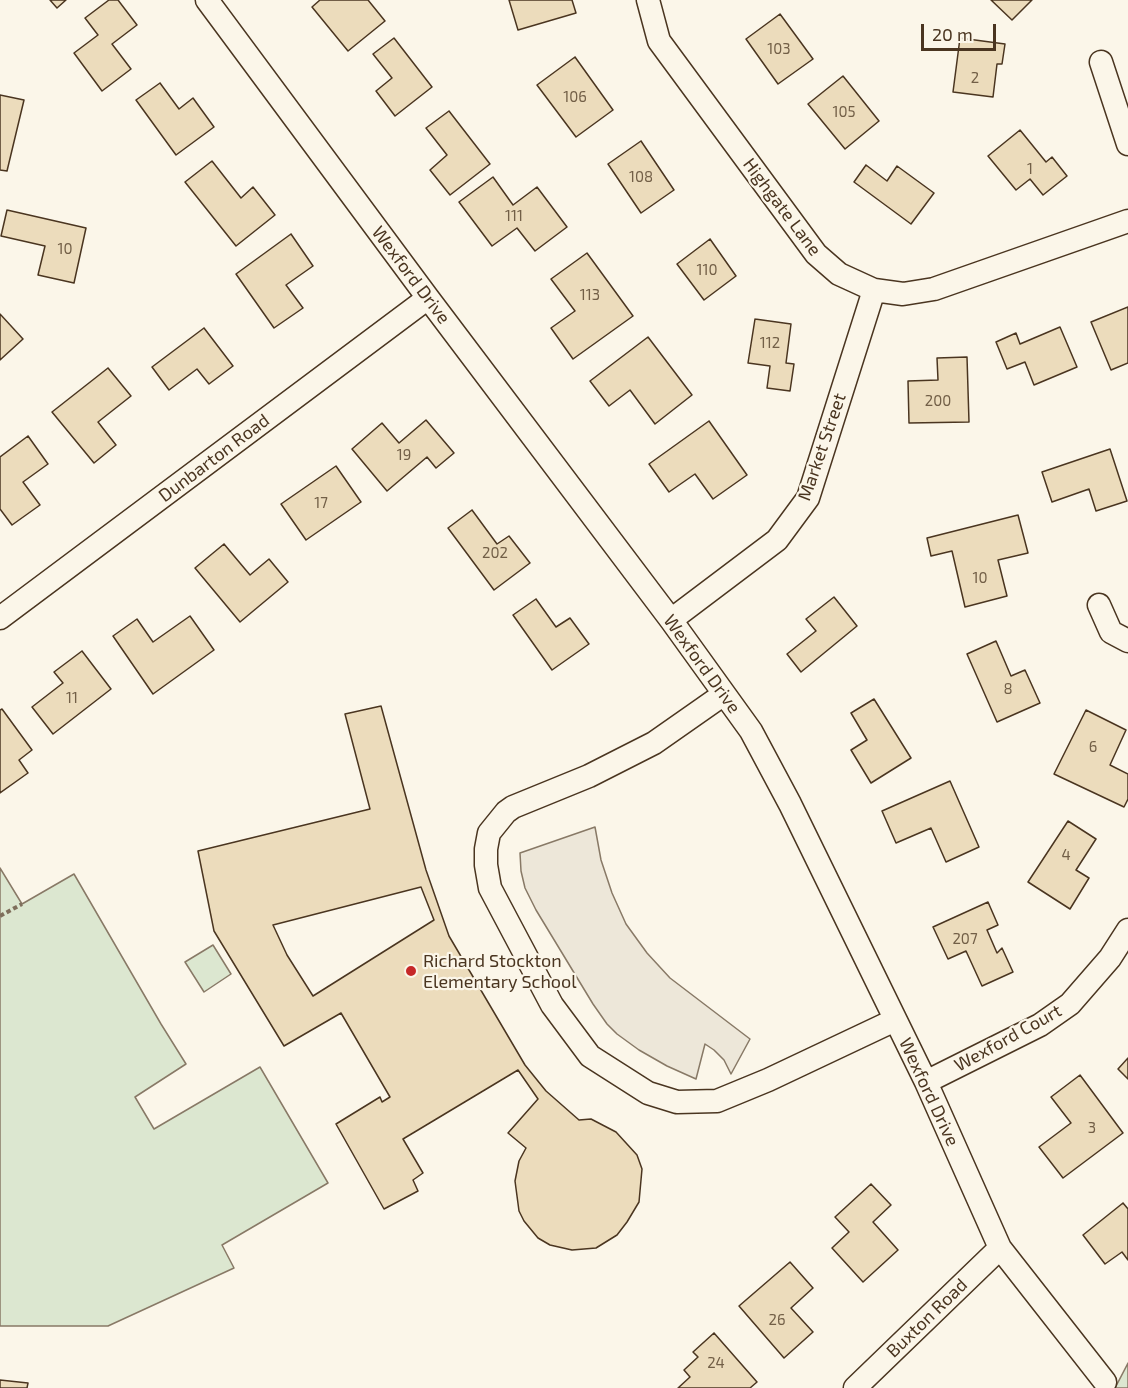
<!DOCTYPE html>
<style>
body{margin:0}
#map{position:relative;width:1128px;height:1388px;overflow:hidden;background:#fbf6e9;font-family:"Exo 2",sans-serif}
canvas{display:block}
.scale{position:absolute;left:921px;top:24px;width:75px;height:27px;box-sizing:border-box;border:3px solid #4a3520;border-top:0;padding-left:8px;font-size:18px;line-height:21px;white-space:nowrap;color:#4a3520;-webkit-text-stroke:4px #fbf6e9;paint-order:stroke}
</style>
<div id="map">
<canvas width="1128" height="1388"></canvas>
<div class="scale">20 m</div>
</div>
<script>
const c = document.querySelector('canvas').getContext('2d');
c.lineJoin = 'round';
function paint(path, color) { c.fillStyle = color; c.fill(path, 'evenodd'); }
const shape = rows => new Path2D(rows.map(r => 'M' + r).join(''));
function stroke(path, color, width, dash) { c.strokeStyle = color; c.lineWidth = width; c.lineCap = dash ? 'butt' : 'round'; c.setLineDash(dash || []); c.stroke(path); }
function label(font, color, halo, rows, align = 'center') {
  c.font = font + ' "Exo 2",sans-serif'; c.lineWidth = 4.5; c.setLineDash([]); c.textBaseline = 'middle'; c.strokeStyle = halo; c.fillStyle = color; for (const [text, x, y, turn = 0] of rows) {
    c.save(); c.translate(x, y); c.rotate((+turn || 0) * Math.PI / 180); c.textAlign = isNaN(turn) ? turn : align; if (halo) c.strokeText(text, 0, 0); c.fillText(text, 0, 0); c.restore();
  }
}
const green = shape([
 [0,868,22,904,74,874,161,1024,186,1064,135,1097,154,1129,260,1067,328,1183,222,1245,234,1268,108,1326,0,1326,0,868],
 [213,945,231,974,204,992,185,962,213,945],
 [1128,1363,1128,1388,1115,1388,1128,1363]
]);
paint(green, '#dce7d0');
stroke(green, '#887966', 1.5);
const parking = shape([
 [595,827,601,860,612,893,626,924,647,953,670,978,750,1039,731,1074,724,1060,714,1050,705,1044,696,1079,667,1066,639,1050,617,1034,607,1024,593,1004,536,910,525,888,521,871,520,853,595,827]
]);
paint(parking, '#ede7d9');
stroke(parking, '#887966', 1.5);
const building = shape([
 [50,0,66,0,57,8,50,0],
 [109,0,118,0,137,25,112,44,131,69,102,91,74,53,98,35,85,18,109,0],
 [320,0,368,0,385,21,348,51,312,7,320,0],
 [509,0,572,0,576,13,518,30,509,0],
 [991,0,1032,0,1012,20,991,0],
 [780,14,813,59,778,84,746,39,780,14],
 [394,38,432,87,395,116,376,91,392,78,373,54,394,38],
 [960,38,1005,44,1002,64,997,64,993,97,953,92,960,38],
 [575,57,613,110,576,137,537,85,575,57],
 [843,76,879,121,845,149,808,104,843,76],
 [160,83,179,109,193,98,214,127,176,155,136,100,160,83],
 [0,95,24,100,7,171,0,170,0,95],
 [449,111,490,164,450,195,430,170,447,155,426,128,449,111],
 [1020,130,1046,162,1052,157,1067,176,1043,195,1030,179,1016,190,988,156,1020,130],
 [641,141,674,190,641,213,608,164,641,141],
 [212,161,241,198,253,187,275,215,236,246,185,182,212,161],
 [866,165,887,181,897,166,934,193,911,224,854,182,866,165],
 [493,177,513,205,537,187,567,227,535,251,517,228,492,246,459,202,493,177],
 [7,210,86,228,74,283,38,275,45,246,1,236,7,210],
 [291,234,313,266,286,285,303,308,274,328,236,274,291,234],
 [710,239,736,276,704,300,677,264,710,239],
 [587,253,633,316,573,359,551,328,575,311,551,279,587,253],
 [1128,307,1128,363,1111,370,1091,322,1128,307],
 [0,314,23,339,0,360,0,314],
 [755,319,791,324,786,363,794,364,790,391,767,388,770,366,748,363,755,319],
 [1060,327,1077,367,1034,385,1025,362,1007,369,996,342,1016,333,1020,344,1060,327],
 [204,328,233,366,209,384,197,369,169,390,152,367,204,328],
 [648,337,692,395,655,424,630,390,609,406,590,381,648,337],
 [967,357,969,422,909,423,908,381,938,380,937,358,967,357],
 [108,368,131,396,98,422,116,445,94,463,52,412,108,368],
 [426,420,454,453,436,468,427,457,387,491,352,449,382,423,399,443,426,420],
 [709,421,747,475,713,499,695,474,669,492,649,464,709,421],
 [28,436,48,464,23,482,40,505,12,525,0,509,0,457,28,436],
 [1110,449,1127,501,1096,511,1089,489,1052,502,1042,472,1110,449],
 [336,466,361,502,306,540,281,504,336,466],
 [472,510,497,544,509,536,530,563,494,590,448,528,472,510],
 [1018,515,1028,553,998,560,1007,596,965,607,952,551,931,556,927,538,1018,515],
 [224,544,250,575,269,559,288,582,240,622,195,568,224,544],
 [834,597,857,626,801,672,787,654,816,631,806,619,834,597],
 [536,599,556,627,570,618,589,644,552,670,513,615,536,599],
 [190,616,214,650,153,694,113,636,137,619,153,642,190,616],
 [996,641,1011,676,1025,670,1040,703,997,722,967,654,996,641],
 [82,651,111,689,53,734,32,707,63,683,54,672,82,651],
 [874,699,911,758,871,783,851,750,867,740,851,713,874,699],
 [381,706,426,870,449,936,525,1065,546,1091,579,1120,591,1119,616,1132,637,1155,642,1169,639,1202,627,1222,617,1235,596,1248,572,1250,550,1245,538,1238,524,1221,519,1211,515,1181,519,1161,526,1148,508,1133,538,1099,518,1070,403,1139,423,1173,413,1180,418,1191,384,1209,336,1124,380,1097,382,1102,390,1097,341,1013,284,1046,214,931,198,851,370,809,345,714,381,706],
 [421,887,434,920,313,996,287,955,273,925,421,887],
 [2,709,32,750,19,760,28,773,0,793,0,710,2,709],
 [1086,710,1126,730,1110,765,1128,774,1128,799,1124,807,1054,774,1086,710],
 [950,781,979,847,946,862,931,828,896,843,882,811,950,781],
 [1068,821,1096,839,1076,870,1089,878,1070,909,1028,882,1068,821],
 [988,902,998,925,987,930,997,953,1002,948,1013,972,982,986,966,951,948,959,933,927,988,902],
 [1128,1058,1128,1079,1118,1069,1128,1058],
 [1080,1075,1123,1133,1063,1178,1039,1147,1071,1123,1051,1097,1080,1075],
 [871,1184,891,1205,873,1222,898,1250,863,1282,832,1248,849,1232,835,1217,871,1184],
 [1123,1203,1128,1209,1128,1260,1122,1252,1105,1264,1083,1235,1123,1203],
 [790,1262,813,1288,791,1308,813,1332,784,1358,739,1306,790,1262],
 [714,1333,757,1382,750,1388,678,1388,690,1377,684,1370,698,1357,693,1352,714,1333],
 [0,1380,28,1383,27,1388,0,1388,0,1380]
]);
paint(building, '#ecdcbc');
stroke(building, '#4a3520', 1.5);
const minor = shape([
 [207,0,428,298,671,620,751,731,790,804,926,1082,1000,1248,1105,1382],
 [648,0,659,41,816,254,839,274,874,290,903,294,934,289,1128,221],
 [1101,62,1128,144],
 [1099,605,1111,632,1128,641],
 [0,618,428,298],
 [671,620,777,540,808,498,874,290],
 [724,694,654,743,589,776,513,807,506,812,489,833,486,849,486,865,490,888,552,1005,590,1056,648,1093,677,1102,717,1101,768,1080,895,1020],
 [926,1082,1040,1025,1070,1004,1110,958,1128,930],
 [855,1388,1000,1248]
]);
stroke(minor, '#4a3520', 25);
stroke(shape([
 [0,916,22,904]
]), '#7f6f5c', 4, [4.5, 3]);
stroke(minor, '#fbf6e9', 22);
for (const [x, y, r, color] of [
 [411,971,6,"#c62828"]
]) { const dot = new Path2D(); dot.arc(x, y, r, 0, 2 * Math.PI); c.fillStyle = color; c.fill(dot); stroke(dot, '#fbf6e9', 2); }
label('15px', '#725f47', null, [
 ["103",779,49],
 ["2",975,78],
 ["106",575,97],
 ["105",844,112],
 ["1",1030,169],
 ["108",641,177],
 ["111",514,216],
 ["10",65,249],
 ["110",707,270],
 ["113",590,295],
 ["112",770,343],
 ["200",938,401],
 ["19",404,455],
 ["17",321,503],
 ["202",495,553],
 ["10",980,578],
 ["8",1008,689],
 ["11",72,698],
 ["6",1093,747],
 ["4",1066,855],
 ["207",965,939],
 ["3",1092,1128],
 ["26",777,1320],
 ["24",716,1363]
]);
label('18px', '#4a3520', '#fbf6e9', [
 ["Highgate Lane",782,207,53],
 ["Wexford Drive",411,275,53],
 ["Market Street",822,447,-71],
 ["Dunbarton Road",214,458,-37],
 ["Wexford Drive",702,664,54],
 ["Wexford Court",1008,1038,-29],
 ["Wexford Drive",929,1092,65],
 ["Buxton Road",927,1318,-44]
]);
label('18px', '#4a3520', '#fbf6e9', [
 ["Richard Stockton",423,961],
 ["Elementary School",423,982]
], 'left');
</script>
